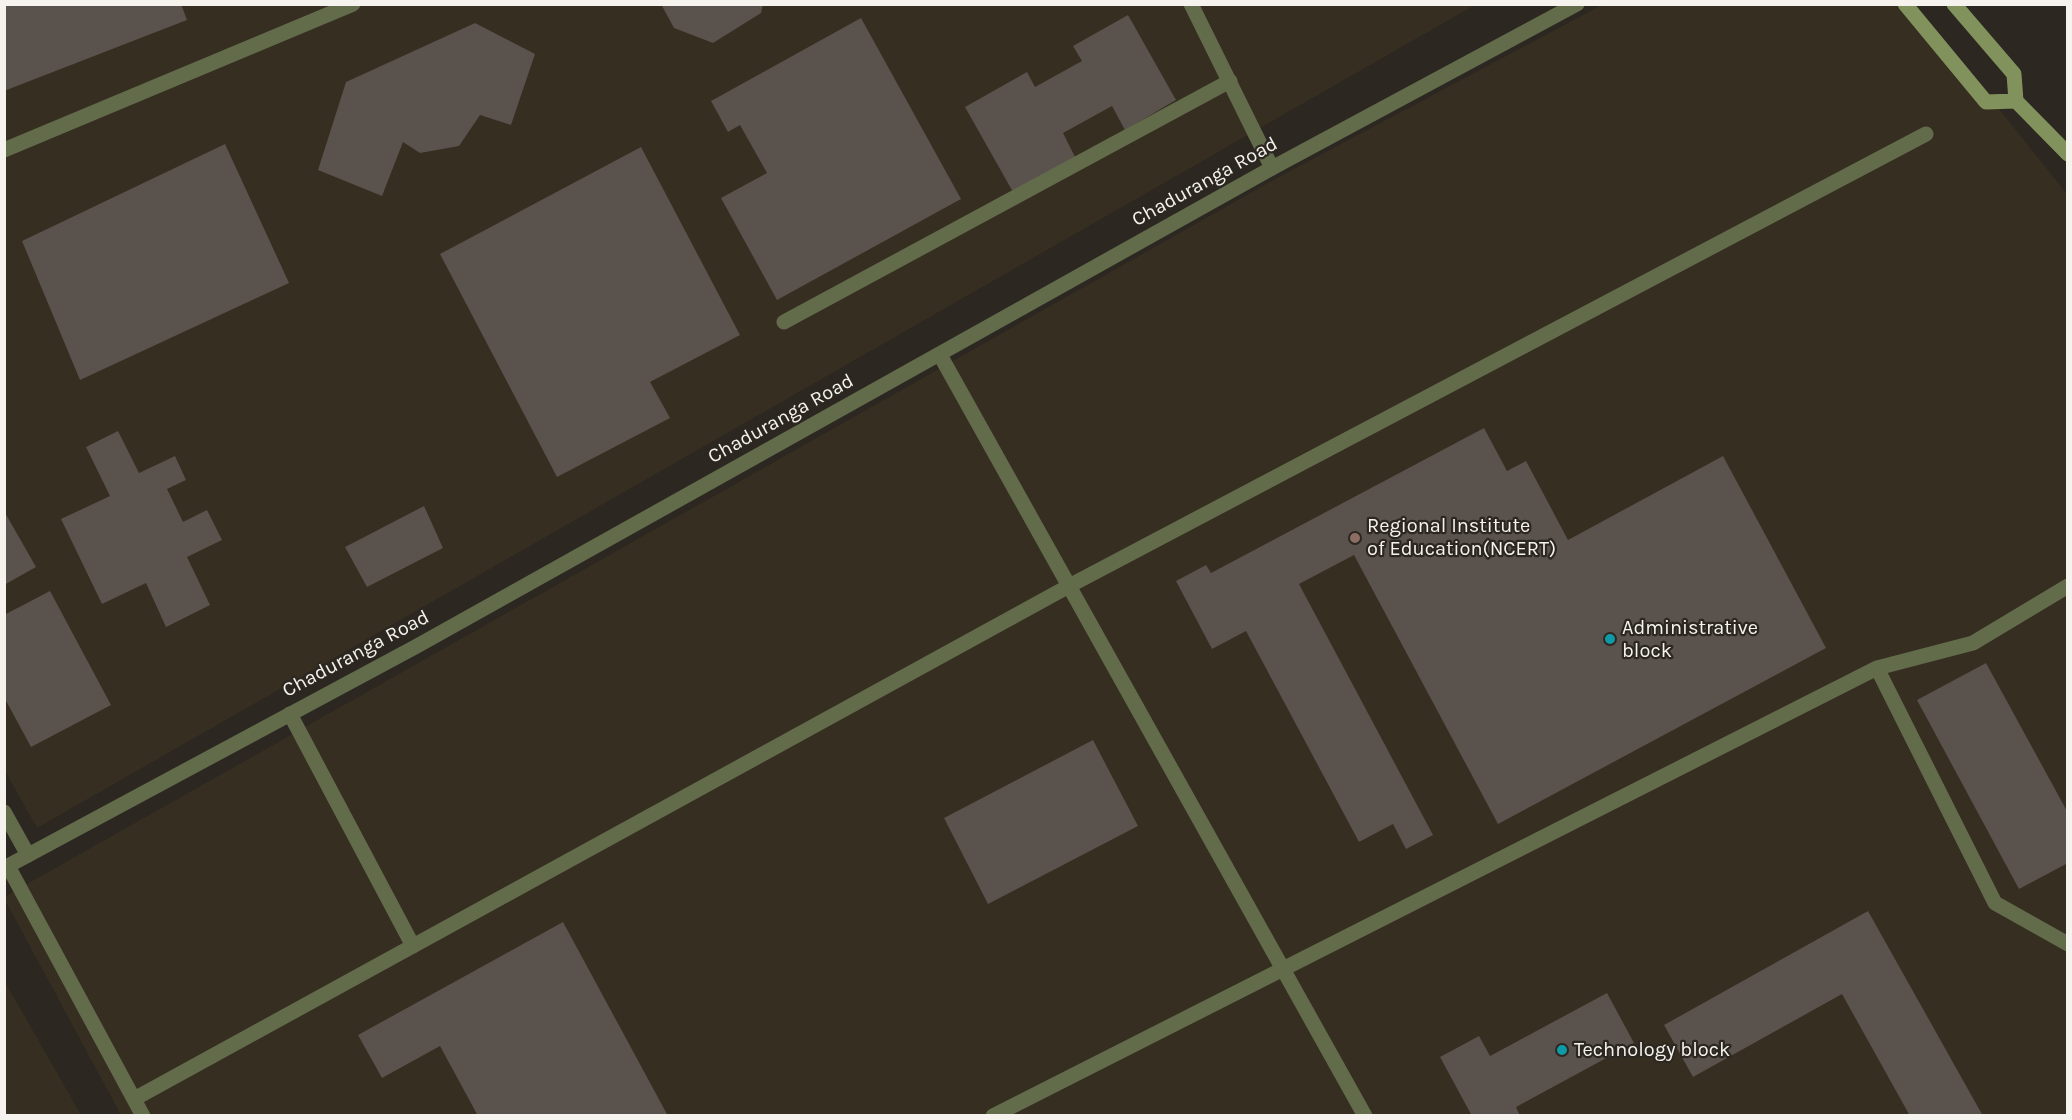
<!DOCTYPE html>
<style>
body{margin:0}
#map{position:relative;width:2072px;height:1120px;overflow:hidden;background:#2c2721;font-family:Karla,sans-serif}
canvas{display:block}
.frame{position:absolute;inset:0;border:6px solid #f6f3ee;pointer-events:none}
</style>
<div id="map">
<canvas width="2072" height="1120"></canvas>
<div class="frame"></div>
</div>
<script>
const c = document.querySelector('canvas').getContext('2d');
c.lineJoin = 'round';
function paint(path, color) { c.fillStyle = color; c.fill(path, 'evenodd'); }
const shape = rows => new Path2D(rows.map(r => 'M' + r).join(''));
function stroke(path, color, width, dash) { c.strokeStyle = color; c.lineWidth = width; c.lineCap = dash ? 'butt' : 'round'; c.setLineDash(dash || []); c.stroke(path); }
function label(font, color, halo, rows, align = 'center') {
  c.font = font + ' Karla,sans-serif'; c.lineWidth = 4.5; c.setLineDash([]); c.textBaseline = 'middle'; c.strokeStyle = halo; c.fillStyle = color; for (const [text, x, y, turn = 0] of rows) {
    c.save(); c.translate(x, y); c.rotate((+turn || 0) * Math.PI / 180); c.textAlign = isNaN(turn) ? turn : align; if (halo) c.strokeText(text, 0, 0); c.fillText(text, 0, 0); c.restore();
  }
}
paint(shape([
 [4,5,1475,5,37,828,4,769],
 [1602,5,1916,5,2067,194,2067,1115,121,1115,5,900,4,897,1277,178],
 [5,982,81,1115,5,1115]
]), '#362e21');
paint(shape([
 [4,4,181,4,187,20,4,91],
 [661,4,763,4,761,13,713,43,674,28],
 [1128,15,1176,100,1125,130,1112,106,1063,133,1075,157,1013,192,965,107,1027,72,1035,87,1082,61,1073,46],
 [861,18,961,199,777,300,721,198,767,173,740,125,728,132,711,101],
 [475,23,535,54,511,125,480,115,459,146,420,153,403,142,382,196,318,170,346,82],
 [225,144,289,283,80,380,22,241],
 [641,147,740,335,650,382,670,418,557,477,440,254],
 [1484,428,1507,471,1526,461,1568,540,1723,456,1826,648,1498,824,1354,555,1299,584,1433,835,1406,849,1393,824,1359,842,1246,631,1212,649,1176,581,1206,565,1211,573],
 [118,431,139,473,175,456,186,480,167,489,183,522,207,510,222,540,187,557,210,605,166,627,146,583,102,604,61,519,110,496,86,447],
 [424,506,443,548,367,587,345,547],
 [4,511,36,567,4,585],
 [50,591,111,705,31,747,4,697,4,615],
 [1986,663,2068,813,2068,863,2019,889,1917,700],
 [1093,740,1138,826,988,904,944,818],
 [1868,911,1983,1116,1910,1116,1842,994,1693,1077,1664,1025],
 [563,922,668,1116,478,1116,440,1046,382,1078,358,1035],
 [1607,993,1634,1043,1516,1107,1520,1116,1472,1116,1440,1057,1479,1036,1490,1056]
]), '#5a524c');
stroke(shape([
 [1191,4,1272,168],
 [4,150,353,4],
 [784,322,1230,81],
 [940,355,1365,1116],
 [1877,668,1995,903,2068,944],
 [290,714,413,946],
 [8,866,143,1116],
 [134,1099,1069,586,1926,134],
 [993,1116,1877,668,1973,643,2068,586]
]), '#626c4b', 15);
stroke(shape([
 [4,812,28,855]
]), '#626c4b', 15);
stroke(shape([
 [4,868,417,646,1272,168,1577,4]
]), '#626c4b', 15);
stroke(shape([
 [1905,4,1986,102,2016,101,2068,154],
 [1954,4,2014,74,2016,101]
]), '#82925d', 15);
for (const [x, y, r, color] of [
 [1355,538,6,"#8d6e63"],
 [1610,639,6,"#0f9aa8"],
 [1562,1050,6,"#0f9aa8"]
]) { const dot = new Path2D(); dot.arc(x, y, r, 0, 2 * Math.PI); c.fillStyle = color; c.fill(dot); stroke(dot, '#2c2721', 2); }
label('20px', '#f6f3ee', '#2c2721', [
 ["Chaduranga Road",1205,182,-29],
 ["Chaduranga Road",781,419,-29],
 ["Chaduranga Road",356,654,-28]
]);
label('20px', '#f6f3ee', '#2c2721', [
 ["Regional Institute",1367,526],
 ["of Education(NCERT)",1367,549],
 ["Administrative",1622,628],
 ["block",1622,651],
 ["Technology block",1574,1050]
], 'left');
</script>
